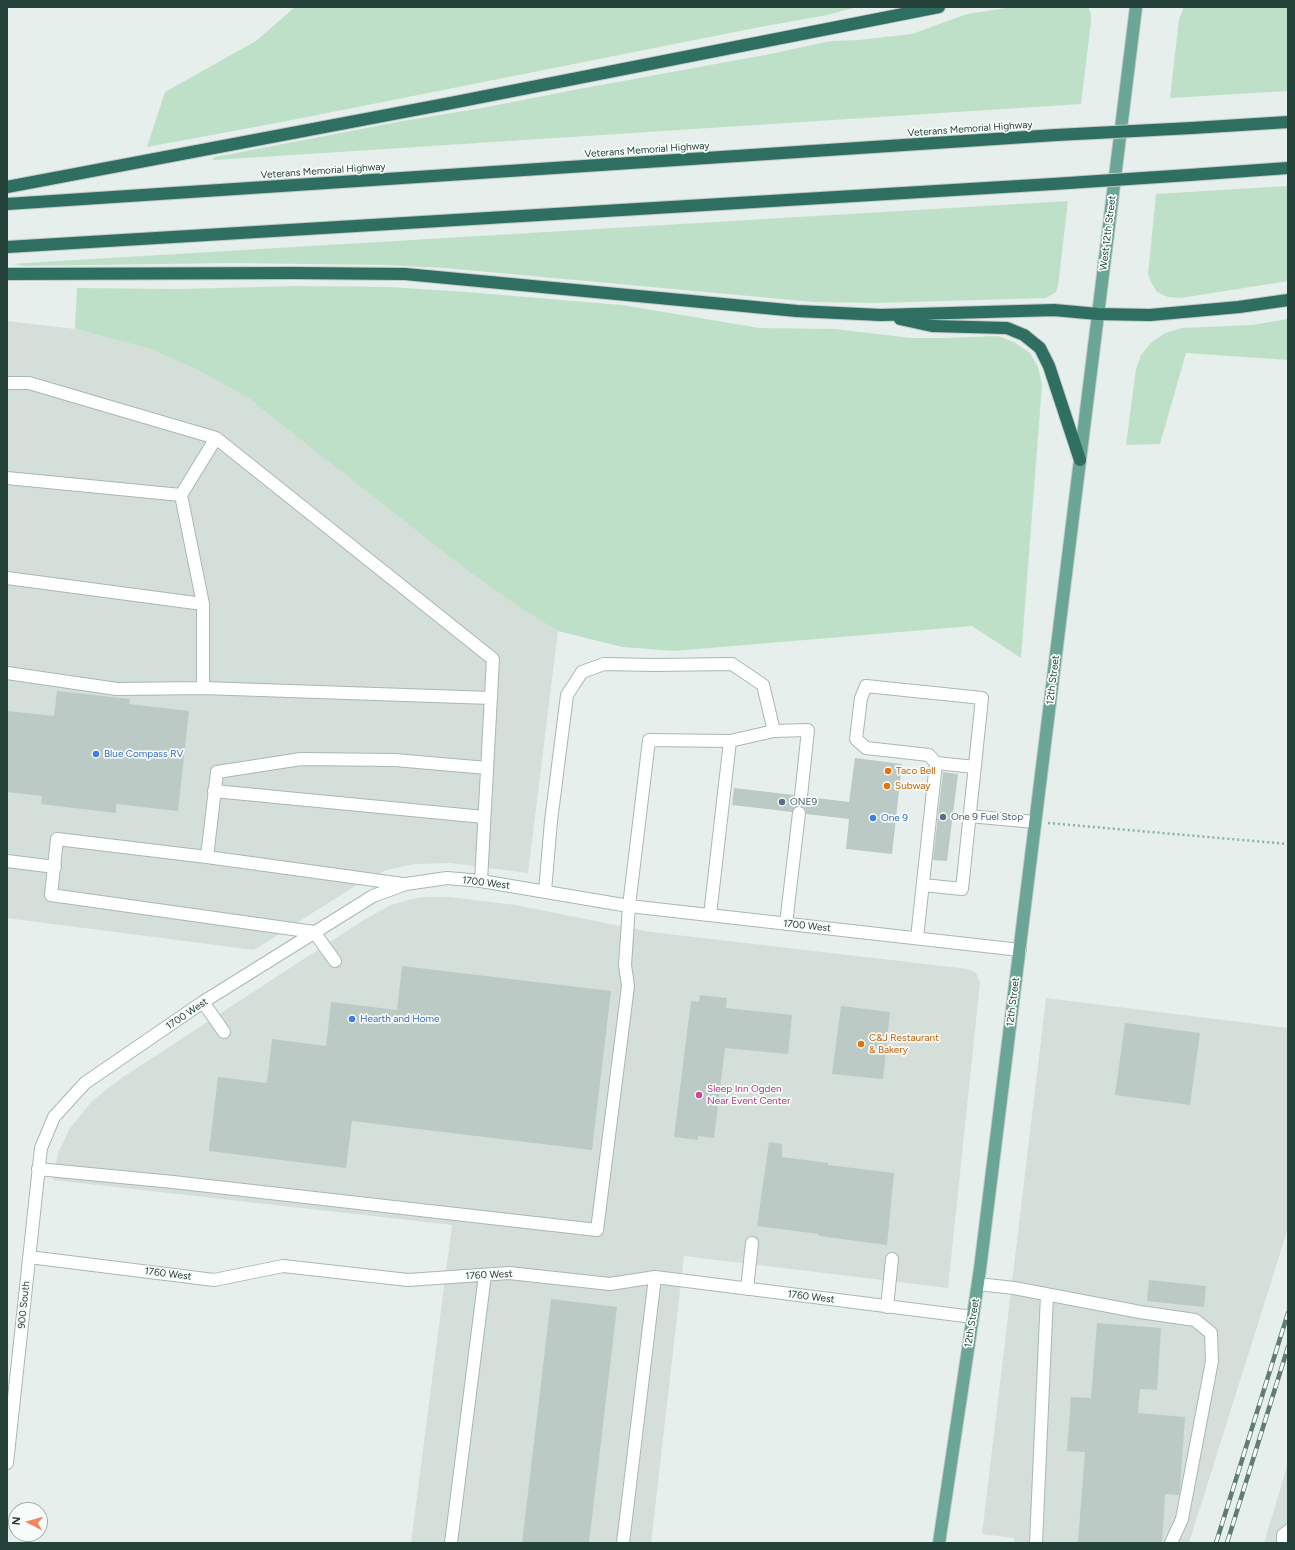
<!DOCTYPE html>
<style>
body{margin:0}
#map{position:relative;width:1295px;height:1550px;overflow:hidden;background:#e6efeb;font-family:Figtree,sans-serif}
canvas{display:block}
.frame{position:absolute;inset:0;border:8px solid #24423a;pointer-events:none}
.north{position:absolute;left:8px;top:1502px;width:40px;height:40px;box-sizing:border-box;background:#f7fbf9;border:1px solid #a3b1ad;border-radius:50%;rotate:276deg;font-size:11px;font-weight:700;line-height:16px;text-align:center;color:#24423a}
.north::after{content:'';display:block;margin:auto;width:14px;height:18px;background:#f4845f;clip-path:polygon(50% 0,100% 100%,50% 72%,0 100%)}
</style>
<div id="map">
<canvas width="1295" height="1550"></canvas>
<div class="frame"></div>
<div class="north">N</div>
</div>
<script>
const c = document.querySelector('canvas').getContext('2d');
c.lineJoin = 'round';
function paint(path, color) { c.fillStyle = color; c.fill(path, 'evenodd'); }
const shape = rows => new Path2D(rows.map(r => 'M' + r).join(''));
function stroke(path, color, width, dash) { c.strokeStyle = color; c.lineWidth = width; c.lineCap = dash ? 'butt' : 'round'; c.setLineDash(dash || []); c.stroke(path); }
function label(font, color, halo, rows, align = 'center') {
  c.font = font + ' Figtree,sans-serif'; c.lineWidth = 3.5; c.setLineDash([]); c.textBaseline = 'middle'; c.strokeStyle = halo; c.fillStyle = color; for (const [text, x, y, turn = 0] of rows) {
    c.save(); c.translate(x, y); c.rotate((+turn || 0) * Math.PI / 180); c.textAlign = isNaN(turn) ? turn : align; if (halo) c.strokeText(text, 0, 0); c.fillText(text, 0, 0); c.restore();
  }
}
paint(shape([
 [7,321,75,329,147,348,198,370,248,398,525,611,558,631,528,873,450,863,415,864,387,870,363,881,254,950,7,918],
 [421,897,449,897,515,905,651,932,968,969,976,973,980,982,948,1288,684,1256,651,1543,411,1543,452,1225,53,1180,58,1153,70,1128,92,1101,120,1079,362,921,391,905],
 [1046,998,1288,1028,1288,1228,1189,1543,1014,1543,1014,1538,982,1534],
 [1288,1463,1288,1543,1264,1543]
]), '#d4dfda');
paint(shape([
 [295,7,857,7,827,15,755,28,287,121,147,147,165,92,256,41],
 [1013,7,1088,7,1091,14,1091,22,1081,104,215,160,212,159,215,157,403,121,482,108,574,90,770,54,831,41,859,40,912,34,967,14],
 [1184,7,1288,7,1288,91,1170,98,1179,19],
 [1288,186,1288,281,1181,298,1168,297,1157,292,1152,284,1148,274,1156,194],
 [1068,201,1058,286,1056,292,1046,298,875,303,814,302,445,268,386,265,231,263,24,266,13,264,25,263],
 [299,286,390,287,466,292,622,305,759,328,835,329,911,338,945,338,998,336,1014,342,1030,353,1038,367,1042,385,1021,658,972,626,674,651,622,647,558,631,525,611,463,567,248,398,198,370,147,348,75,329,77,288,178,289],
 [1288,319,1288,360,1186,353,1160,444,1126,445,1136,369,1141,355,1151,343,1165,333,1182,328,1252,325]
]), '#bfe0c8');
paint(shape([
 [57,691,130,699,129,704,189,711,178,811,116,804,116,813,41,804,42,796,7,792,7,711,54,716],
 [855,758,902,764,892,854,846,849,849,819,806,814,806,810,800,806,796,806,792,812,732,805,734,788,794,795,794,799,800,803,804,803,808,797,849,802],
 [943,772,958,774,947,861,933,860],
 [402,966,611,991,592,1150,352,1121,346,1168,209,1151,218,1077,267,1083,272,1039,326,1046,331,1002,397,1010],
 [700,995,727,998,726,1008,792,1015,788,1054,725,1048,714,1138,698,1136,698,1140,674,1137,691,1001,699,1002],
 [841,1006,890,1012,883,1079,832,1074],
 [1125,1023,1200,1033,1190,1105,1115,1095],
 [769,1142,782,1144,782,1157,828,1163,828,1165,894,1173,887,1245,819,1236,819,1234,757,1226],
 [1149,1280,1206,1286,1204,1307,1147,1301],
 [551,1299,617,1307,589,1543,522,1543],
 [1097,1323,1161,1328,1157,1390,1140,1389,1138,1413,1185,1417,1180,1489,1179,1495,1165,1494,1162,1543,1078,1542,1085,1452,1067,1451,1071,1397,1091,1398]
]), '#bbcac4');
stroke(shape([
 [799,813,801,796]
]), '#bfccc8', 12, [12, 6]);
const minor = shape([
 [7,383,29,383,216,438,493,659,481,881],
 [7,478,181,495,216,438],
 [181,495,203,604],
 [7,578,203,604,203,688,491,698],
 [7,673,117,689,203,688],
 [214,791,484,817],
 [969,816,1035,822],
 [207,857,57,839,51,895,314,932,335,961],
 [7,861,55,867],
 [403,884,207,857,217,772,301,759,395,760,487,768],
 [923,885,962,889,982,698,866,686,861,698,856,739,866,748,929,755,936,763],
 [545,891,551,821,567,695,582,672,604,664,655,665,732,664,763,685,774,731],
 [710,915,730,741],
 [786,924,799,813],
 [917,938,936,763,975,767],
 [203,1002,224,1032],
 [38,1169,173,1182,597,1230,628,986,625,965,629,906,649,740,730,741,774,731,808,730,801,796],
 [29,1257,214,1280,283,1266,408,1280,509,1273,610,1284,655,1277,973,1317],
 [978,1284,1014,1288,1140,1312,1195,1320,1211,1333,1212,1361,1182,1519,1171,1543],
 [747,1289,752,1243],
 [887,1307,892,1259],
 [7,1463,41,1148,54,1117,85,1083,203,1002,373,896,406,884,447,878,481,881,629,906,1020,950],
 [451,1543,485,1275],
 [623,1543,655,1277],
 [1036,1543,1047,1295],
 [1283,1543,1283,1535,1288,1531]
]);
const major = shape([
 [939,1543,980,1269,1136,7]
]);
const highway = shape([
 [1192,128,1288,122],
 [1189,175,1288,168],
 [7,187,451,103,939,7],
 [7,204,1056,135],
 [7,247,1053,184],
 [7,274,294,273,405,274,797,311,881,315,1054,310,1098,314,1150,315,1239,307,1288,300],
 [900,319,932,326,1007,328,1024,335,1040,348,1049,366,1080,460]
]);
stroke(minor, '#a8b8b2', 14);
stroke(major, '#c2cac8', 14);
stroke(highway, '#c2cac8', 14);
stroke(shape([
 [1048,823,1288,844]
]), '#86b3a5', 2.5, [2, 3]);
stroke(minor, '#fff', 12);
stroke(major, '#6aa596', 12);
stroke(highway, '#2f6f62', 12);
const rail = shape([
 [1216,1543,1288,1313],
 [1227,1543,1288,1347]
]);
stroke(rail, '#5f7d75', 4.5);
stroke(rail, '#f7fbf9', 3, [9]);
const highwayBridge = shape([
 [1056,135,1192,128],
 [1053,184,1189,175]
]);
stroke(highwayBridge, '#c2cac8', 14, []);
stroke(highwayBridge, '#2f6f62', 12);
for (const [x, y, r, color] of [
 [96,754,4,"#3f7fe0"],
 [888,771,4,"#e8710a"],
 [887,786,4,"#e8710a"],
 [782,802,4,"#5c6f8a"],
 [943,817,4,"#5c6f8a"],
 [873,818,4,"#3f7fe0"],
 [352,1019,4,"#3f7fe0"],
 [861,1044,4,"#e8710a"],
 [699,1095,4,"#d1479c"]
]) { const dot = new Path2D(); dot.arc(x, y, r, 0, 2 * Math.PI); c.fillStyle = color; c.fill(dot); stroke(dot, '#f7fbf9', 1.5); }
label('10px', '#24423a', '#f7fbf9', [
 ["Veterans Memorial Highway",970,129,-4],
 ["Veterans Memorial Highway",647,150,-4],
 ["Veterans Memorial Highway",323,171,-4],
 ["West 12th Street",1108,233,-83],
 ["12th Street",1053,680,-83],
 ["1700 West",486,883,7],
 ["1700 West",807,926,6],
 ["12th Street",1013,1002,-83],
 ["1700 West",187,1014,-34],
 ["1760 West",168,1274,7],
 ["1760 West",489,1275,-3],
 ["1760 West",811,1297,7],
 ["900 South",24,1305,-84],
 ["12th Street",972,1323,-81]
]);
label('10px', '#366cbe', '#f7fbf9', [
 ["Blue Compass RV",104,754],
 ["One 9",881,818],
 ["Hearth and Home",360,1019]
], 'left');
label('10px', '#c56008', '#f7fbf9', [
 ["Taco Bell",896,771],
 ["Subway",895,786],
 ["C&J Restaurant",869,1038],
 ["& Bakery",869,1050]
], 'left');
label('10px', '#4e5e75', '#f7fbf9', [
 ["ONE9",790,802],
 ["One 9 Fuel Stop",951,817]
], 'left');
label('10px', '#b23c85', '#f7fbf9', [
 ["Sleep Inn Ogden",707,1089],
 ["Near Event Center",707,1101]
], 'left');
</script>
